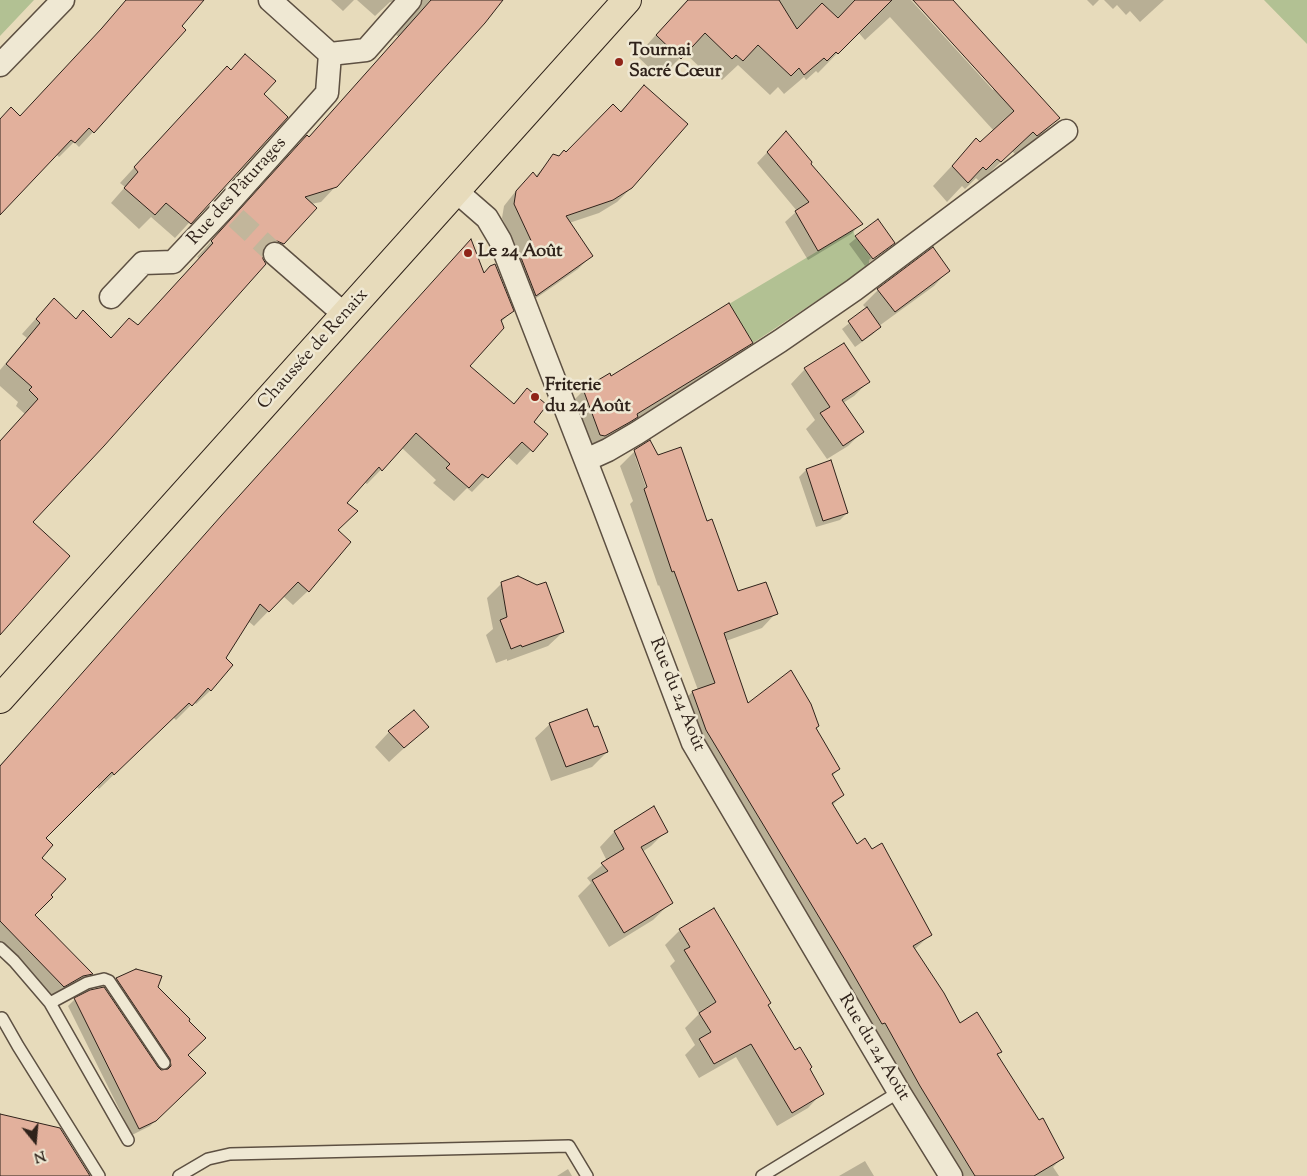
<!DOCTYPE html>
<meta charset="utf-8">
<style>
body{margin:0}
#map{position:relative;width:1307px;height:1176px;overflow:hidden;background:#e7dbbb;font-family:"Sorts Mill Goudy",serif}
canvas{display:block}
.north{position:absolute;left:10px;top:1116px;width:50px;height:50px;-webkit-text-stroke:4px #efe8d3;paint-order:stroke;rotate:163deg;font-size:14px;font-weight:700;line-height:20px;text-align:center;color:#2f221a}
.north::after{content:'';display:block;margin:auto;width:18px;height:22px;background:#2f221a;clip-path:polygon(50% 0,100% 100%,50% 72%,0 100%)}
</style>
<div id="map">
<canvas width="1307" height="1176"></canvas>
<div class="north">N</div>
</div>
<script>
const c = document.querySelector('canvas').getContext('2d');
c.lineJoin = 'round';
function paint(path, color) { c.fillStyle = color; c.fill(path, 'evenodd'); }
const shape = rows => new Path2D(rows.map(r => 'M' + r).join(''));
function stroke(path, color, width, dash) { c.strokeStyle = color; c.lineWidth = width; c.lineCap = dash ? 'butt' : 'round'; c.setLineDash(dash || []); c.stroke(path); }
function label(font, color, halo, rows, align = 'center') {
  c.font = font + ' "Sorts Mill Goudy",serif'; c.lineWidth = 5; c.setLineDash([]); c.textBaseline = 'middle'; c.strokeStyle = halo; c.fillStyle = color; for (const [text, x, y, turn = 0] of rows) {
    c.save(); c.translate(x, y); c.rotate((+turn || 0) * Math.PI / 180); c.textAlign = isNaN(turn) ? turn : align; if (halo) c.strokeText(text, 0, 0); c.fillText(text, 0, 0); c.restore();
  }
}
paint(shape([
 [0,0,34,0,0,36],
 [1264,0,1307,0,1307,44],
 [853,230,855,236,871,258,869,260,869,266,753,343,729,304]
]), '#b2c193');
paint(shape([
 [126,0,184,0,93,132,79,147,74,142,59,157,55,153,0,215,0,120,20,117,87,45],
 [331,0,354,0,343,11],
 [357,0,493,0,336,186,321,202,311,204,283,243,268,258,261,255,0,495,0,441,25,414,16,406,18,402,0,386,0,370,27,338,22,334,40,314,75,320,111,339,138,326,199,258,197,257,293,151,308,138,399,37,396,35,409,19,408,10,397,1,390,2,375,16],
 [687,0,911,0,993,90,995,88,914,0,951,0,1058,118,1038,138,1016,155,1012,151,980,182,976,178,965,189,962,186,947,202,933,186,976,140,980,144,994,131,890,17,865,40,858,32,818,73,816,71,806,80,804,77,784,94,778,87,770,95,738,65,722,80,715,74,711,78,685,53,660,78,637,56],
 [1087,0,1099,0,1093,6],
 [1104,0,1164,0,1140,22,1130,11,1126,15,1117,5,1113,9],
 [245,56,262,94,286,117,175,238,151,217,139,229,111,203,125,187,120,183,212,83,230,71],
 [644,87,631,188,617,202,599,213,569,223,592,255,578,269,522,308,507,269,520,257,502,218,504,206,519,187,535,177,554,155,559,158,566,154,620,112],
 [776,143,809,164,861,224,851,234,808,260,785,222,797,211,757,163],
 [877,221,894,242,865,266,849,244],
 [932,249,948,271,934,286,879,326,873,334,855,347,842,329,867,309,863,305,878,290],
 [457,256,483,275,512,311,501,322,469,366,512,405,527,390,532,422,546,434,517,465,507,456,472,492,467,488,454,501,433,483,436,480,402,448,367,484,364,482,346,503,337,530,308,591,293,605,283,596,254,626,248,621,225,659,211,690,196,704,194,702,176,720,173,717,99,789,96,786,44,838,40,858,34,915,91,974,77,988,49,1000,0,949,0,765],
 [751,343,731,363,584,456,564,410,584,390,610,378],
 [805,369,868,382,854,396,843,403,862,432,848,446,827,459,806,429,815,420,791,384],
 [635,451,658,457,706,523,738,593,776,613,762,628,726,641,748,705,815,729,839,769,832,776,842,795,832,806,857,846,931,934,914,950,960,1024,1000,1052,996,1055,1062,1158,1053,1167,1059,1176,951,1176,678,707,692,692,698,690,659,585,658,586,630,504,633,501,620,466],
 [635,456,639,461,650,493,648,493],
 [830,462,847,513,840,520,816,527,799,477,806,470],
 [502,583,563,632,548,646,507,661,507,659,496,663,486,635,493,629,487,598],
 [550,724,607,752,592,767,551,781,535,738],
 [427,727,389,762,375,747,389,732],
 [653,808,666,831,651,846,642,852,668,905,653,920,609,947,578,896,591,883,587,878,607,861,600,847,614,832],
 [680,930,767,1006,794,1052,808,1069,822,1093,808,1108,777,1126,736,1057,699,1078,685,1055,695,1045,685,1028,699,1014,670,966,675,961,665,945],
 [117,979,156,987,187,1055,204,1073,150,1126,132,1135,68,1006,75,999,161,1071,164,1071,164,1066,110,986],
 [865,1161,874,1176,839,1176],
 [568,1169,572,1176,557,1176]
]), '#0003');
const building = shape([
 [126,0,204,0,182,26,186,30,94,133,89,128,75,143,71,140,0,215,0,119,11,107,20,116,102,28,126,0],
 [431,0,503,0,485,23,337,187,305,197,317,208,284,244,277,241,270,242,265,245,262,252,263,259,266,264,104,446,33,522,70,556,0,635,0,441,38,399,29,390,32,387,6,364,40,323,36,319,54,298,76,319,83,310,111,338,129,318,138,325,213,243,211,241,307,135,309,137,431,0],
 [688,0,779,0,797,29,822,3,838,18,855,0,892,0,838,54,836,52,827,61,824,58,804,75,799,68,791,76,758,45,743,61,736,55,732,59,705,33,681,59,656,35,688,0],
 [913,0,953,0,1060,118,1037,136,1033,132,1001,162,997,159,986,170,983,167,968,183,952,166,976,138,980,142,1014,111,913,0],
 [245,54,276,81,264,94,288,117,191,224,166,203,155,215,124,188,138,172,134,167,227,66,231,70,245,54],
 [644,85,688,124,632,188,613,200,566,216,593,256,536,296,520,255,535,249,514,204,516,191,533,172,537,177,553,154,559,156,564,150,566,152,613,104,621,112,644,85],
 [786,131,812,162,811,164,863,224,818,251,795,211,809,202,767,152,786,131],
 [878,219,895,243,873,259,855,236,878,219],
 [471,239,484,273,490,266,495,264,514,311,501,320,504,328,470,366,514,404,527,388,547,405,534,422,548,434,533,452,522,442,488,478,482,474,469,488,446,468,450,464,416,433,382,471,379,467,347,503,358,511,338,530,351,542,309,592,298,582,269,612,260,604,226,658,233,665,211,691,208,688,192,706,189,703,114,775,112,772,46,838,53,845,42,858,66,879,51,895,53,897,35,915,93,974,83,976,64,987,0,921,0,766,221,516,471,239],
 [933,247,950,271,895,312,877,289,933,247],
 [729,303,753,343,637,414,638,417,630,422,605,436,600,435,583,389,610,373,611,376,729,303],
 [867,307,881,327,862,341,848,321,867,307],
 [844,343,870,382,842,400,864,432,843,446,820,413,830,407,804,368,844,343],
 [650,440,658,455,681,447,707,521,712,519,738,591,766,582,778,614,724,633,748,703,791,670,811,704,819,726,816,728,840,769,832,774,844,795,832,803,857,844,865,838,872,849,882,843,932,935,913,946,944,993,960,1023,977,1012,1002,1052,997,1054,1039,1120,1043,1118,1064,1158,1034,1176,975,1176,920,1086,885,1023,882,1024,845,960,706,730,692,691,715,683,674,571,672,572,644,489,647,487,634,450,650,440],
 [831,460,848,513,823,521,806,469,831,460],
 [518,576,537,585,546,582,564,632,522,647,521,645,511,649,500,620,507,617,501,582,518,576],
 [587,709,594,727,598,726,608,752,566,767,549,723,587,709],
 [414,710,429,727,404,748,388,731,414,710],
 [654,806,668,832,641,847,673,903,624,933,592,880,608,871,601,863,624,849,614,831,654,806],
 [714,908,771,1003,768,1005,795,1050,800,1047,812,1067,810,1069,824,1094,792,1113,751,1044,714,1064,699,1039,711,1032,699,1013,716,1002,684,950,690,947,679,929,714,908],
 [136,969,162,976,158,987,190,1019,189,1021,206,1038,188,1055,206,1073,156,1121,139,1129,74,998,90,990,104,987,158,1067,161,1070,168,1069,171,1066,170,1059,116,978,136,969],
 [0,1114,60,1128,90,1176,0,1176,0,1114]
]);
paint(building, '#e2b09c');
stroke(building, '#2f221a', 1);
stroke(shape([
 [236,218,275,254]
]), '#c2b69b', 22, [22, 11]);
const service = shape([
 [0,948,14,961,50,1003,128,1140],
 [50,1003,87,983,104,979,109,981,164,1063],
 [2,1018,18,1046,99,1176],
 [179,1176,208,1159,230,1154,569,1146,587,1176],
 [762,1176,899,1092]
]);
const minor = shape([
 [270,0,330,54],
 [0,65,63,0],
 [456,191,487,218,500,240,603,505,693,743,899,1092,951,1176],
 [275,254,345,315],
 [111,297,143,263,173,262,225,207,327,93,330,54,366,50,410,0],
 [586,460,608,450,637,433,780,341,854,290,1066,131]
]);
const primary = shape([
 [0,699,627,0]
]);
stroke(service, '#5d5042', 14);
stroke(minor, '#5d5042', 25);
stroke(primary, '#2f221a', 30);
stroke(service, '#efe8d3', 11);
stroke(minor, '#efe8d3', 22);
stroke(primary, '#e7dbbb', 28);
for (const [x, y, r, color] of [
 [619,62,5,"#8f2418"],
 [468,253,5,"#8f2418"],
 [535,397,5,"#8f2418"]
]) { const dot = new Path2D(); dot.arc(x, y, r, 0, 2 * Math.PI); c.fillStyle = color; c.fill(dot); stroke(dot, '#efe8d3', 2); }
label('bold 18px', '#2f221a', '#efe8d3', [
 ["Tournai",629,52],
 ["Sacré Cœur",629,73],
 ["Le 24 Août",478,253],
 ["Friterie",545,387],
 ["du 24 Août",545,408]
], 'left');
label('18px', '#2f221a', '#efe8d3', [
 ["Rue des Pâturages",238,192,-48],
 ["Chaussée de Renaix",314,350,-48],
 ["Rue du 24 Août",676,695,68],
 ["Rue du 24 Août",873,1048,59]
]);
</script>
